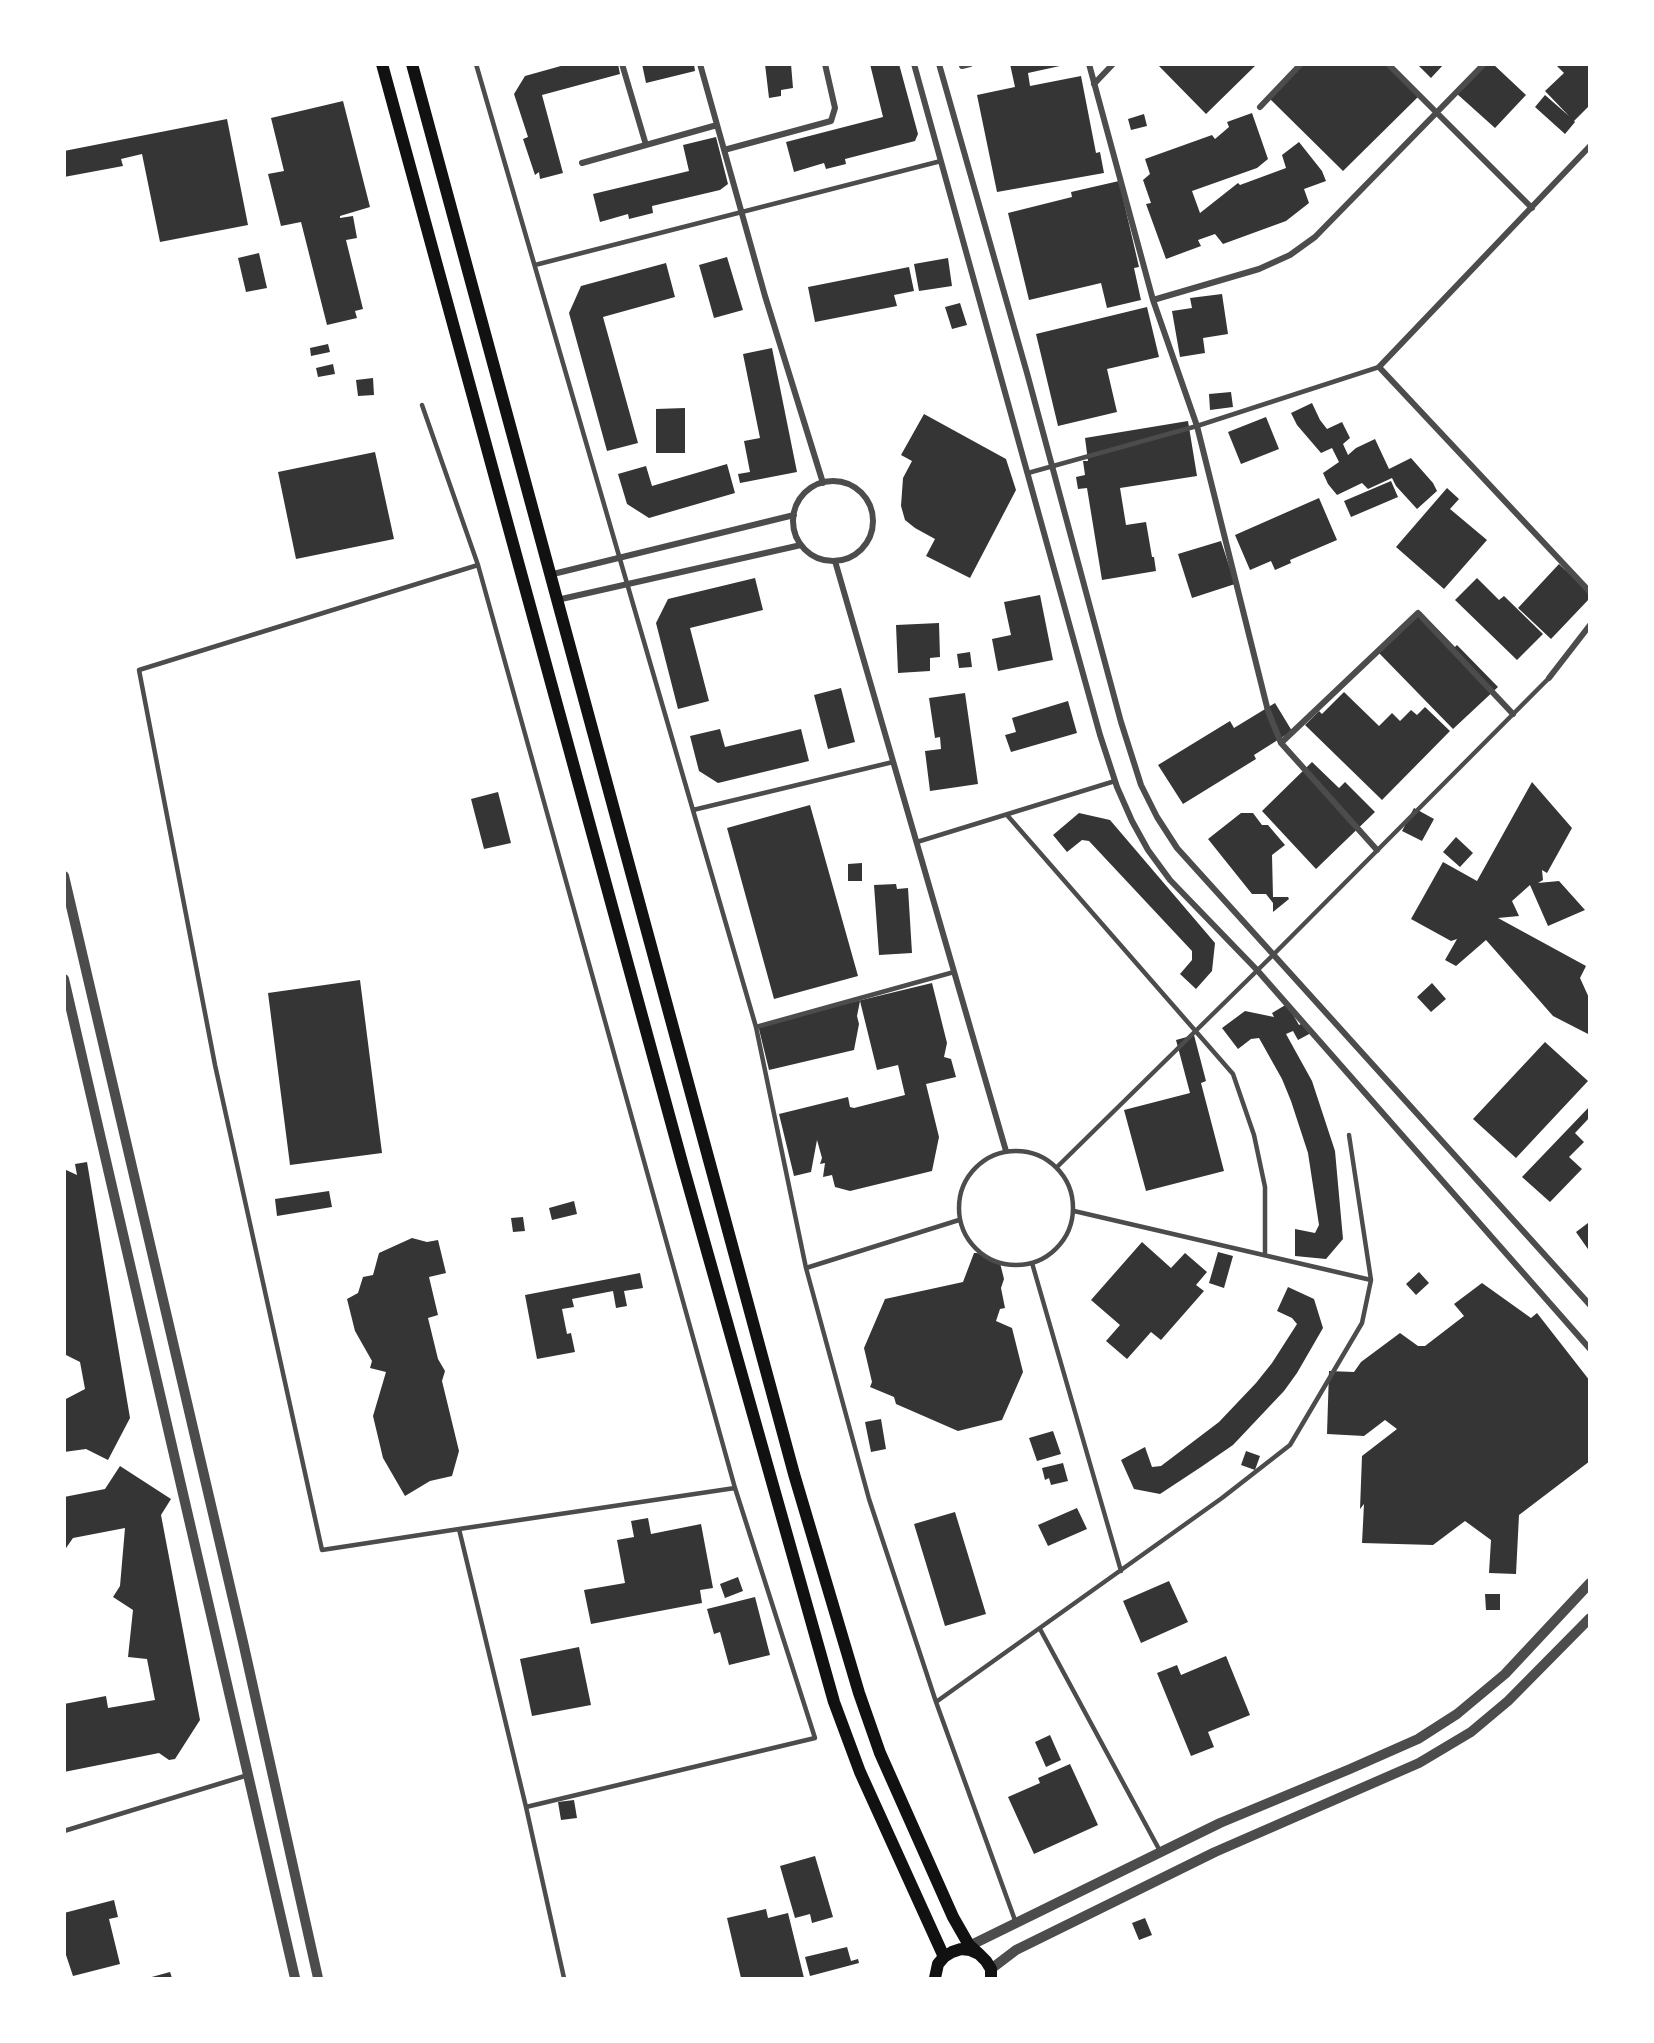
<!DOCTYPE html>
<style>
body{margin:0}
#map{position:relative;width:1654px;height:2043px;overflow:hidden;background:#fff;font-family:"Crimson Pro",serif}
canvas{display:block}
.frame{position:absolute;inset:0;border:66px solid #fff;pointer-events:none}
</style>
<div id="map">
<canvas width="1654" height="2043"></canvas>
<div class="frame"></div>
</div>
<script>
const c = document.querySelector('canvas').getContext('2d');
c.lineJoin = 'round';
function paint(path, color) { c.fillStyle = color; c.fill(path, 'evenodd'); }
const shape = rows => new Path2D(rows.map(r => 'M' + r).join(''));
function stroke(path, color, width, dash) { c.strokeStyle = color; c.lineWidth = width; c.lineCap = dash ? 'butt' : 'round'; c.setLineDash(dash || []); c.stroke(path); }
paint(shape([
 [568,64,618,64,620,74,542,95,563,173,540,179,539,172,535,175,523,139,528,137,514,94,525,76],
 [642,64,694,64,695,71,646,83],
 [765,64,791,64,793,88,781,90,781,96,769,98],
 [870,64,899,64,918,134,915,141,845,159,846,164,826,169,824,163,794,172,786,142,883,117],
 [1010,64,1069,64,1028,73,1030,86,1081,76,1096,153,1100,152,1104,173,997,192,977,95,1015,87],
 [1157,64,1257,64,1206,114],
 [1301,64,1389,64,1420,95,1343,171,1268,97],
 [1417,64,1444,64,1431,78],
 [1482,64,1493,64,1526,95,1495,128,1456,93],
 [1555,64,1590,64,1590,105,1574,121,1575,122,1565,134,1535,107,1545,95,1569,116,1545,91,1564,73],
 [343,101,370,207,340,216,340,218,353,216,357,238,346,240,363,309,355,311,357,318,327,325,301,222,281,226,268,174,284,171,271,118],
 [1252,113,1268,159,1257,168,1192,191,1200,213,1238,183,1240,185,1286,168,1282,155,1299,142,1322,171,1326,181,1304,189,1309,203,1286,221,1223,244,1215,234,1198,240,1201,246,1166,259,1146,204,1151,203,1143,180,1150,174,1145,159,1212,135,1215,139,1229,127,1227,122],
 [1144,114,1147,126,1131,130,1128,119],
 [227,119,248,225,160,242,142,154,121,159,123,166,64,177,64,151],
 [716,137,728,184,720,190,652,206,653,213,629,219,628,214,600,222,593,194,689,171,683,145],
 [1119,181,1139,267,1134,268,1141,300,1107,308,1101,283,1029,300,1008,213,1072,197,1071,192],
 [259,253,267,288,246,292,238,258],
 [727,257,743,310,714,318,699,265],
 [948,258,952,286,919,291,914,264],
 [666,263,675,297,603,317,638,443,607,451,569,313,581,286],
 [909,267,914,291,894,295,897,306,815,322,808,287],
 [1222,294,1228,334,1203,338,1205,353,1180,357,1172,311,1192,308,1190,298],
 [960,303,967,325,952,329,945,307],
 [1147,307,1159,357,1107,369,1117,412,1058,426,1036,334],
 [328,344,330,352,311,356,310,348],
 [772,348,797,472,740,483,738,474,750,472,744,441,760,438,743,354],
 [333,364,335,374,318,377,316,368],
 [373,378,374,395,358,396,356,380],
 [1231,392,1233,407,1210,410,1209,394],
 [1312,403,1320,420,1327,429,1342,422,1350,438,1343,444,1348,455,1356,448,1375,439,1389,469,1411,458,1433,483,1437,491,1417,509,1396,486,1392,478,1368,489,1362,483,1337,495,1328,484,1323,473,1339,462,1332,448,1321,453,1297,425,1291,413],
 [685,408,685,453,656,453,656,409],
 [924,414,1006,459,1016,490,970,578,926,556,935,539,915,528,905,520,901,506,903,478,912,461,901,455],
 [1266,417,1279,449,1241,464,1228,432],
 [1188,421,1197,476,1120,488,1126,525,1146,522,1152,557,1154,557,1156,571,1102,580,1087,488,1078,489,1076,477,1085,475,1083,461,1088,461,1085,438],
 [375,452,394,539,296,559,278,472],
 [727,464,735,493,649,518,627,504,618,474,646,466,652,486],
 [1391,481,1398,497,1351,517,1344,501],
 [1447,488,1459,499,1450,509,1487,540,1444,589,1396,547],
 [1319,498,1337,540,1290,560,1291,563,1275,570,1271,561,1250,570,1235,535],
 [1221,541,1235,584,1192,598,1178,554],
 [1559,564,1590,593,1590,598,1551,639,1518,608],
 [755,578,763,610,690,628,709,701,678,709,656,623,668,599],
 [1477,578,1499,600,1504,596,1543,634,1517,660,1455,600],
 [1040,595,1053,660,998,671,992,639,1011,635,1004,602],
 [1421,612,1455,647,1457,645,1498,687,1453,729,1379,653],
 [939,623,940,657,930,658,930,671,898,673,896,625],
 [970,652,972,667,959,668,957,654],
 [841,688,855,742,828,749,814,695],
 [1344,692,1379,726,1392,713,1400,721,1411,710,1417,715,1425,707,1450,731,1382,800,1305,725,1319,711,1322,714],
 [965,693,978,784,930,791,925,751,941,749,940,737,935,738,929,698],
 [1068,701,1077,733,1011,752,1005,735,1016,732,1012,718],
 [1275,703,1292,731,1254,755,1256,759,1183,804,1158,765,1230,721,1234,728],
 [720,729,725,747,801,729,809,761,718,783,699,771,690,736],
 [1312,762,1339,788,1345,782,1375,812,1316,869,1262,811],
 [1532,782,1572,828,1547,873,1542,870,1543,880,1538,883,1559,881,1585,910,1548,926,1530,885,1512,901,1519,916,1498,918,1586,966,1580,978,1590,1000,1590,1035,1553,1016,1486,940,1456,966,1445,960,1457,939,1451,941,1411,919,1443,862,1477,881],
 [498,792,511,843,484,849,471,799],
 [810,805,858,976,774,999,727,828],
 [1414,808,1434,819,1422,841,1402,831],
 [1079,813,1110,820,1215,943,1212,971,1196,989,1180,974,1192,960,1192,951,1089,841,1082,840,1067,852,1053,835],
 [1241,813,1253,813,1262,825,1268,825,1285,845,1272,855,1273,897,1288,897,1289,899,1273,912,1273,903,1266,894,1252,894,1208,839],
 [1456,837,1473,853,1460,867,1443,852],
 [862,863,862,881,848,881,848,864],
 [896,884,897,889,908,888,912,953,879,955,874,885],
 [360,980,382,1153,290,1165,268,993],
 [932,983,947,1043,944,1057,951,1059,956,1077,926,1084,939,1137,932,1171,850,1191,835,1187,832,1175,823,1177,825,1163,820,1164,822,1158,817,1140,811,1172,794,1176,779,1114,848,1097,850,1107,854,1108,905,1095,898,1065,877,1070,860,1001,857,1016,859,1024,854,1050,769,1070,758,1025],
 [1432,983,1446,999,1431,1012,1417,997],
 [1287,1004,1299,1025,1305,1022,1311,1033,1298,1040,1293,1031,1286,1034,1312,1081,1335,1151,1343,1239,1326,1259,1295,1256,1295,1229,1315,1233,1319,1225,1308,1153,1291,1101,1282,1079,1259,1038,1251,1039,1238,1049,1222,1028,1245,1011,1274,1017,1272,1013],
 [1194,1035,1206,1081,1201,1083,1224,1171,1146,1191,1124,1110,1190,1093,1176,1040],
 [1545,1042,1588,1081,1516,1158,1473,1119],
 [1590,1106,1590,1117,1575,1133,1584,1142,1569,1157,1582,1169,1550,1202,1522,1177],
 [87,1162,130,1418,108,1460,86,1449,64,1452,64,1400,85,1389,80,1362,64,1354,64,1169,77,1175,75,1164],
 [329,1191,332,1207,277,1216,275,1199],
 [574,1201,577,1214,552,1220,549,1208],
 [523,1217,525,1231,513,1232,511,1218],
 [1588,1223,1590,1226,1590,1252,1576,1232],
 [412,1238,427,1242,438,1240,446,1273,429,1277,438,1315,428,1318,438,1359,445,1371,442,1381,459,1451,452,1476,430,1481,405,1496,383,1458,373,1416,386,1372,370,1368,372,1361,355,1331,347,1299,358,1293,363,1277,373,1275,379,1253],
 [1142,1242,1171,1268,1185,1253,1207,1272,1196,1285,1204,1291,1161,1340,1151,1332,1127,1359,1106,1341,1120,1325,1091,1300],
 [1218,1252,1233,1256,1224,1288,1209,1283],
 [974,1253,977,1253,1000,1263,1004,1279,1001,1288,1005,1308,1000,1309,996,1321,1012,1328,1023,1372,1002,1420,958,1431,896,1404,894,1397,870,1387,872,1382,864,1348,885,1299,963,1282],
 [1419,1272,1429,1283,1416,1295,1406,1284],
 [640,1273,643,1288,624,1291,627,1306,616,1308,613,1291,572,1299,574,1307,562,1309,567,1334,571,1333,575,1352,537,1359,525,1295],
 [1482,1283,1531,1318,1537,1313,1590,1381,1590,1461,1519,1515,1516,1574,1489,1573,1491,1540,1465,1521,1433,1545,1362,1543,1364,1504,1360,1509,1362,1456,1397,1429,1385,1420,1364,1436,1327,1434,1329,1371,1354,1372,1361,1362,1400,1333,1418,1346,1425,1346,1464,1316,1454,1304],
 [1288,1287,1314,1299,1323,1328,1297,1373,1284,1391,1233,1445,1201,1467,1160,1494,1134,1489,1121,1460,1145,1447,1152,1467,1161,1466,1219,1422,1256,1383,1272,1363,1297,1324,1292,1318,1277,1311],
 [881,1419,886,1449,871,1452,865,1422],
 [1053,1431,1061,1454,1037,1461,1029,1438],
 [1246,1451,1260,1456,1255,1470,1241,1465],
 [1063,1463,1068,1481,1051,1485,1049,1478,1045,1480,1042,1468],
 [120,1466,171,1499,161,1515,200,1720,175,1759,169,1760,159,1753,64,1772,64,1704,106,1696,108,1708,155,1700,147,1659,128,1657,133,1610,113,1597,120,1586,125,1528,73,1538,64,1551,64,1497,105,1489],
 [1077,1508,1087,1529,1048,1546,1038,1525],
 [955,1512,986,1614,945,1626,914,1524],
 [648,1518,651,1534,701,1524,713,1588,700,1590,702,1603,591,1624,584,1590,625,1583,617,1540,634,1537,631,1521],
 [738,1577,743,1591,725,1598,720,1584],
 [1169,1581,1188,1622,1141,1643,1123,1601],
 [1485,1594,1500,1594,1500,1610,1486,1610],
 [755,1597,770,1655,729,1665,720,1632,714,1634,707,1609],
 [579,1647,591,1705,532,1716,520,1659],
 [1226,1656,1250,1715,1208,1732,1214,1747,1191,1756,1157,1673,1177,1665,1181,1675],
 [1050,1735,1061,1760,1046,1767,1035,1742],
 [1070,1764,1098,1825,1034,1854,1008,1797,1040,1783,1038,1778],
 [574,1800,577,1818,561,1820,558,1802],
 [815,1856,833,1917,812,1923,810,1914,795,1918,780,1866],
 [114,1900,118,1917,109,1919,120,1964,73,1976,64,1949,64,1913],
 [766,1909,768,1918,788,1913,804,1978,741,1978,727,1918],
 [1145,1918,1152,1935,1139,1940,1132,1923],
 [847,1947,851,1961,858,1959,859,1963,810,1976,805,1957],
 [170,1972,172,1978,148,1978]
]), '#353535');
stroke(shape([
 [476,64,756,1027,806,1268,869,1499,936,1702,1016,1923],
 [535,265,941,161],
 [422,405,478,565,735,1488],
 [1028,473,1197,426,1379,367],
 [693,810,893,762],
 [1007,815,1233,1074,1254,1135,1265,1187,1265,1255],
 [917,842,1115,781],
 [756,1027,954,972],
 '959 1208a57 57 0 1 1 114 0a57 57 0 1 1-114 0Z',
 [1057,1167,1273,955,1549,678],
 [1074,1211,1371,1280],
 [1032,1263,1121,1571],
 [806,1268,959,1220],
 [459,1529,526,1807,815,1738,735,1488,459,1529,322,1550,215,1065,139,670,478,565],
 [1040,1629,1160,1851],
 [936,1702,1222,1498,1290,1445,1362,1323,1371,1280,1349,1135],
 [526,1807,564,1978],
 [64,1831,248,1775]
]), '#4c4c4c', 4.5);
stroke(shape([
 [622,64,646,145],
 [700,64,765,296,823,483],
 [914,64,1100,735,1117,787,1132,821,1148,850,1170,880,1257,970,1590,1349],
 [939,64,1027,373,1121,722,1141,785,1157,817,1177,848,1590,1305],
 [1089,64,1153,300,1197,426,1268,711,1281,743,1377,850],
 [1388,64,1532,208],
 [962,66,970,64],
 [1094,84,1113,64],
 [1260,107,1301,64],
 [1590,146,1379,367,1590,592],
 [724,150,831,121,835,108,825,64],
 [582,163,717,125],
 [1153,300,1259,269,1290,255,1315,237,1484,64],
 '793 521a40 40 0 1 1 80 0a40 40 0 1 1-80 0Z',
 [835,561,1006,1151],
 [549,575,794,515],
 [557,600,801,545],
 [1549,678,1590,625],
 [1281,743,1418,613,1513,714]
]), '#4c4c4c', 6);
stroke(shape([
 [64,876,243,1642,318,1978],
 [64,979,295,1978],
 [963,1949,1220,1823,1350,1769,1418,1739,1457,1714,1505,1674,1590,1583],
 [991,1969,1016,1950,1215,1852,1419,1763,1471,1732,1508,1701,1590,1618]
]), '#4c4c4c', 10);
stroke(shape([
 [382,64,683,1166,834,1702,860,1772,944,1957],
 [412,64,794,1474,859,1693,880,1753,953,1917,969,1945,979,1954],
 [935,1978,938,1964,944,1957,952,1952,961,1949,970,1950,979,1954,986,1961,991,1969,991,1978]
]), '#111', 12);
</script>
